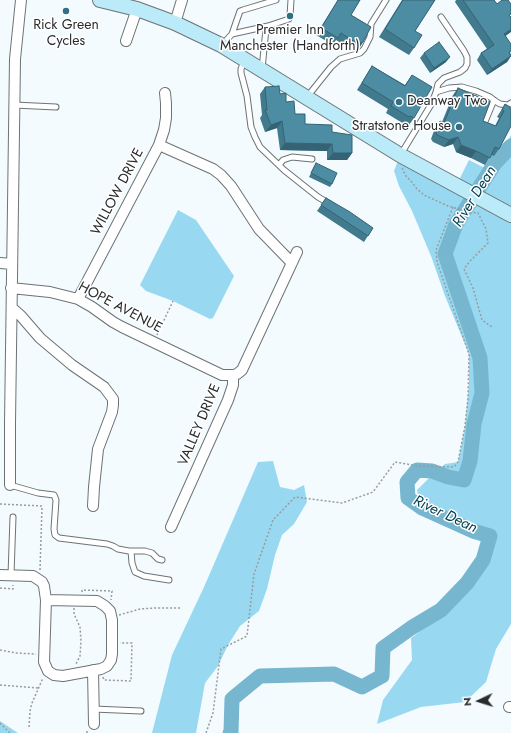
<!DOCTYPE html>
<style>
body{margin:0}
#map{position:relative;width:511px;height:733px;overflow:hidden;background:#f4fbfe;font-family:Jost,sans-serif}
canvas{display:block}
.north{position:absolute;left:459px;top:681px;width:40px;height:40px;-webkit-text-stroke:3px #fff;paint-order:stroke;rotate:266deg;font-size:11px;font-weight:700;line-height:16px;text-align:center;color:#292b2c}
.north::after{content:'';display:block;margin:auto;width:14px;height:18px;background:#292b2c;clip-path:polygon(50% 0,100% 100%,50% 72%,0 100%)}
</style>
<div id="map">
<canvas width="511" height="733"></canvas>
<div class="north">N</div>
</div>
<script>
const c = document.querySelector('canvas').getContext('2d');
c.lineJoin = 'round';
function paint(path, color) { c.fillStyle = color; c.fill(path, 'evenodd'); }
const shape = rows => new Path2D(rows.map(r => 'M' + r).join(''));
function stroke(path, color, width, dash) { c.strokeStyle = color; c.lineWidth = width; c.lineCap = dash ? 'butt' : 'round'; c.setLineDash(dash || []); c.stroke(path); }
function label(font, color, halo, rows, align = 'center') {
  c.font = font + ' Jost,sans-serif'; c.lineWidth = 3; c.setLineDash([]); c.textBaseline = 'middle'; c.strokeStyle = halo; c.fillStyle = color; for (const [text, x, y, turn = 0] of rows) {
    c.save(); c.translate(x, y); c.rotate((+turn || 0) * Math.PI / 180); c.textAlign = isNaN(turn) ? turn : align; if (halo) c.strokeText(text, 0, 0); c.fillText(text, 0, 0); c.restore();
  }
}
paint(shape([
 [511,135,511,624,496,649,486,682,465,702,421,707,377,724,383,700,412,660,411,638,448,611,488,565,494,531,420,506,417,490,428,479,445,464,458,462,465,426,469,384,469,354,445,296,431,256,412,211,399,186,394,171,400,155,456,186,469,160,483,167,503,148],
 [178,210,196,220,234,276,213,318,210,319,173,301,146,291,140,285],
 [273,461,280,487,294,490,304,485,307,502,294,524,282,535,275,555,267,589,259,611,240,626,228,645,218,666,205,683,196,733,152,733,172,655,204,587,258,462],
 [0,721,18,733,0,733]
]), '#98d9f1');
stroke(shape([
 [230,733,231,732,232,699,260,676,334,674,362,687,382,676,383,648,411,628,441,610,467,583,483,560,490,536,473,531,422,508,408,498,407,482,417,470,432,471,448,477,464,480,470,461,474,424,482,393,480,358,445,254,456,224,495,163,511,146]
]), '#76b7cf', 15);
const lane = shape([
 [232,34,268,26],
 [222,45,232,34,240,11,243,10,276,0],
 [244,61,241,69,241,73,247,96,251,127,255,137,260,147,284,170,318,197,330,204],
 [262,69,266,29,268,26,289,19,290,16,291,0],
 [436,92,449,88,462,87,476,91,490,97,495,101,500,104,508,105,511,103],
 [307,97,331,67,340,59,360,53,364,49,370,37,371,24,386,0],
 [14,105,56,107],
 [484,124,494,100],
 [401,154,432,103,436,92,438,84,444,78,460,72,465,68,467,64,467,57,464,51,441,17],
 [279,165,283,160,292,157,312,159],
 [10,485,38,493,54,495,56,500,54,529,55,535,59,538,107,544,113,546,118,549,129,551,145,551,152,553,158,559,162,560],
 [131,551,132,563,135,572,144,576,169,580],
 [11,575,13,517],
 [93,709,141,711]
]);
const street = shape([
 [175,23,182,0],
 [126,41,137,9],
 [159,145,213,169,221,175,231,186,259,229,292,263],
 [0,263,12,264],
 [11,288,50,292,78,299,92,307,113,322,122,327,222,375,233,375,237,374,242,370,297,252],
 [78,299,159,145,164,130,166,118,166,103,165,93],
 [12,308,21,316,40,338,72,365,104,387,113,399,113,405,112,412,98,449,94,487,93,506],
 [10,485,10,423,15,59,21,0],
 [171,527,228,400,233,385,233,375],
 [0,575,33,576,42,582,44,586,46,600,44,662,48,671,54,675,63,676,101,669,107,666,111,660,112,654,112,620,110,611,105,606,97,601,46,600],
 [93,670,94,724],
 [509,707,511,707]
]);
const secondary = shape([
 [100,0,137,9,175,23,221,45,400,155,511,215]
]);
stroke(lane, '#6d7375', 7);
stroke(street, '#6d7375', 12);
stroke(secondary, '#6d7375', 16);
stroke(shape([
 [402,168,406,176,411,181,417,189,424,195,448,206,470,212,478,213,486,229,488,243,470,261,464,269,473,288,482,320,492,327],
 [157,335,173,301],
 [0,504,42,506,40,570],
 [0,588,13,589,13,585],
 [82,592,82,590,112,591,111,600],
 [74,608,74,614,80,627,81,641,80,656,76,664],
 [119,615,140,609,155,608,182,608],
 [0,650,16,653,36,654],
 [103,677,104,680,131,681,132,643,120,643],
 [0,685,38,688],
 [0,723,10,733],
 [29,727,30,711,32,703,43,678],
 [87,733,87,729],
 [206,733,213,713,221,649,247,636,254,574,273,520,295,497,342,503,373,492,395,462,418,466,454,467,458,462,465,426,468,398,469,354,437,262,436,250,453,207]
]), '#979c9e', 1.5, [2, 2]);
stroke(lane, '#fff', 5);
stroke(street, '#fff', 10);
stroke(secondary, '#bbebf8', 14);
paint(shape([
 [338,0,360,0,351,15,371,27,358,50,353,51,336,40,333,45,316,35],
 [402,0,435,0,415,31,414,48,409,55,379,37],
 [456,0,494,0,506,36,511,56,507,62,487,75,477,60,481,53,487,49,455,2],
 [424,53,446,62,430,73,420,58],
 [372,66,405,85,412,75,414,118,409,125,405,123,404,124,386,113,388,109,357,90],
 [265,87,280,94,295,114,305,124,332,132,352,153,347,160,327,160,327,151,280,150,277,128,265,132,260,118,262,115,260,94],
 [458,88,483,121,495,126,499,118,497,117,505,104,510,107,499,149,494,156,491,155,485,165,471,158,456,152,453,144,444,147,433,142,431,139,435,128,440,121,442,122,453,95],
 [316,163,332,184,330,187,309,177],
 [326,198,373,228,364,242,317,211]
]), '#41798d');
paint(shape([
 [511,29,511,32,500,40,504,34],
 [363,42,358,50,353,51,358,44],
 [511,56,507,62,487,75,492,69],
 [450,57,446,62,430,73,434,68],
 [282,121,277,128,265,132,271,125],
 [458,137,453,144,444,147,449,140],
 [285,143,332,144,327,151,280,150],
 [461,145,476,151,471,158,456,152],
 [333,153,352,153,347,160,327,160]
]), '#356373');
const building = shape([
 [338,0,360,0,351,15,371,27,363,42,358,44,341,33,338,38,321,28,338,0],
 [403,0,435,0,415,31,422,35,414,48,385,29,403,0],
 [463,0,494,0,497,4,502,0,508,0,511,4,511,14,509,15,511,17,511,29,504,34,511,44,511,51,509,52,511,56,492,69,481,53,494,45,463,0],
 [439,42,450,57,434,68,424,53,439,42],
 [372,66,405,86,412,75,432,87,414,118,410,116,409,117,391,106,393,102,362,83,372,66],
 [279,86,280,94,286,93,286,102,294,101,295,114,305,114,305,124,332,125,332,132,352,135,352,153,333,153,332,144,285,143,282,121,271,125,265,110,267,110,265,87,279,86],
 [458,88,490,102,489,105,483,121,496,126,504,111,502,110,505,104,510,107,510,109,511,109,511,126,499,149,495,147,490,158,476,151,461,145,458,137,449,140,437,135,436,132,440,121,444,123,458,88],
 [316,163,337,173,332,184,311,173,316,163],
 [326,198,350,212,373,228,368,236,321,205,326,198]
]);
paint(building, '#4c8da4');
stroke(building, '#356373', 1);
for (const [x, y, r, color] of [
 [66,11,4,"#306f84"],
 [290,16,4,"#306f84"],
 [399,102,4,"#306f84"],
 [459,127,4,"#306f84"]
]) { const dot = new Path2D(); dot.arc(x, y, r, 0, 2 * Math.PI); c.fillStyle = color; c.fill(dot); stroke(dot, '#fff', 1.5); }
label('14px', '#292b2c', '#fff', [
 ["Rick Green",66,26],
 ["Cycles",66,42],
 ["Premier Inn",290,31],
 ["Manchester (Handforth)",290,47],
 ["Deanway Two",407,102,"left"],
 ["Stratstone House",451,127,"right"]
]);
label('14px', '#292b2c', '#fff', [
 ["WILLOW DRIVE",118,192,-62],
 ["HOPE AVENUE",120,308,28],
 ["VALLEY DRIVE",200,425,-67]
]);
label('italic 15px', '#074354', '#fff', [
 ["River Dean",475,197,-58],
 ["River Dean",445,515,25]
]);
</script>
